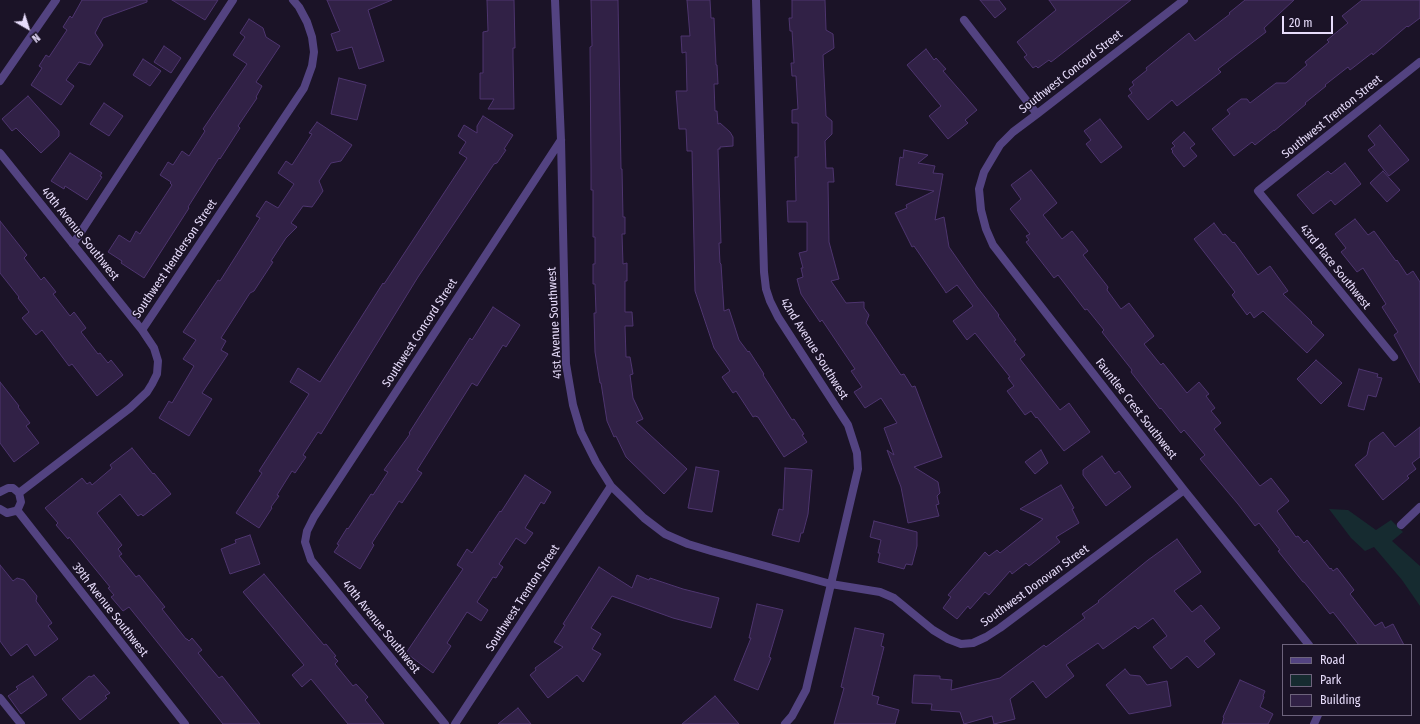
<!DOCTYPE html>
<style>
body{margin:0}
#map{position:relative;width:1420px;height:724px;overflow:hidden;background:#1b1327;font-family:"Fira Sans Condensed",sans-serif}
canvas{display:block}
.legend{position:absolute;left:1282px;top:644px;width:130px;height:72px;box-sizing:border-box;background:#1b1327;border:1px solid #6d637c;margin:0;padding:5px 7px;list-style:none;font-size:12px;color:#e7dcfb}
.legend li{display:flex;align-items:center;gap:8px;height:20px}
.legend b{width:20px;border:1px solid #6d637c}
.north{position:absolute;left:8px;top:8px;width:40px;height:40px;-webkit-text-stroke:3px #1b1327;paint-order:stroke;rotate:141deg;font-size:11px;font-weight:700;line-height:16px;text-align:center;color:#e7dcfb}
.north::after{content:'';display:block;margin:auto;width:14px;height:18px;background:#e7dcfb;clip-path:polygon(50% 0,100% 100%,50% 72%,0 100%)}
.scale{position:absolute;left:1282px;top:16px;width:51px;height:18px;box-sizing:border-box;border:2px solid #e7dcfb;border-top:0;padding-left:5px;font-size:12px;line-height:14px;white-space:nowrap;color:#e7dcfb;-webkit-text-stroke:3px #1b1327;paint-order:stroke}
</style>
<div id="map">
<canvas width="1420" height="724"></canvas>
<ul class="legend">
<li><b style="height:5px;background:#534381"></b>Road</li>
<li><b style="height:11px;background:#162b30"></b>Park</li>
<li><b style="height:11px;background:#312146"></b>Building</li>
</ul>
<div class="north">N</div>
<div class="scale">20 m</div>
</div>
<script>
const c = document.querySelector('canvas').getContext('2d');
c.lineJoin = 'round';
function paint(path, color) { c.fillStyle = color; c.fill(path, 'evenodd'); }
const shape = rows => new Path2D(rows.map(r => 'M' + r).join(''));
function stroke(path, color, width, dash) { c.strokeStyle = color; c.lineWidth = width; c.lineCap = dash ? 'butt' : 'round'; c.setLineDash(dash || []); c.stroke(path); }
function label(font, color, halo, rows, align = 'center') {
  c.font = font + ' "Fira Sans Condensed",sans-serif'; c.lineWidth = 3; c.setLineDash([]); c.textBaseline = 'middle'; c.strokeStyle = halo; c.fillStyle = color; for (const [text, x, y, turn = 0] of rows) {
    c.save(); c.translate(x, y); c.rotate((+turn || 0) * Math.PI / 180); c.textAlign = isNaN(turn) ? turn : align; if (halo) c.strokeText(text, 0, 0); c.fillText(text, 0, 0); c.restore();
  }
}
paint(shape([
 [1329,509,1348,510,1376,530,1391,520,1403,532,1392,541,1420,566,1420,606,1402,580,1374,547,1365,551,1351,538]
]), '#162b30');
const building = shape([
 [82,0,147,0,147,2,103,18,95,33,103,45,90,65,79,62,66,80,74,86,61,105,31,85,42,68,39,66,46,55,49,57,67,30,63,27,70,16,72,18,82,0],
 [172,0,218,0,205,20,172,0],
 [327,0,392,0,368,10,384,61,359,69,352,47,337,51,331,34,340,31,327,0],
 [487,0,514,0,515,48,513,48,513,57,514,109,488,109,494,99,480,99,480,73,483,73,483,32,488,31,487,0],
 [591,0,618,0,621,169,622,169,623,217,625,217,625,234,622,234,623,264,627,263,627,281,625,281,625,312,632,312,633,326,625,326,626,357,630,357,633,374,630,375,633,398,643,419,636,422,687,469,664,494,626,457,616,436,614,437,607,421,601,383,600,383,595,352,594,313,596,313,595,284,593,284,593,264,595,264,595,237,593,237,593,190,591,190,591,169,590,47,592,46,591,0],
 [687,0,710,0,711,18,714,18,716,65,717,65,718,84,714,84,715,111,717,111,718,124,720,123,730,132,733,137,733,146,720,147,720,149,718,149,721,243,719,243,720,263,721,264,724,311,729,309,739,340,748,352,749,351,764,374,763,375,792,420,794,419,804,434,802,435,807,442,784,457,758,417,755,416,753,417,736,391,733,393,722,377,730,371,714,348,695,291,692,151,687,151,686,129,679,129,676,91,687,91,686,52,682,53,681,36,690,36,687,0],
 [792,0,825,0,826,30,833,34,834,48,823,55,826,116,832,121,832,134,825,141,826,168,833,168,834,182,828,182,829,242,839,279,831,281,846,303,864,302,864,308,869,315,866,323,901,375,904,374,912,387,915,386,942,457,914,467,938,482,940,493,937,496,939,504,936,505,939,516,908,523,901,487,887,450,894,455,884,428,897,423,881,398,865,408,854,392,862,387,851,371,855,369,822,320,820,322,801,294,797,279,803,277,801,268,803,268,799,253,807,251,807,222,788,222,787,201,796,201,795,157,798,157,798,123,792,123,792,110,798,109,796,76,792,76,791,63,794,63,792,31,790,31,789,18,792,18,792,0],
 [980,0,999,0,1006,9,995,18,980,0],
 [1049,0,1131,0,1051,62,1049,60,1038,68,1036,66,1033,68,1024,57,1027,55,1017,42,1056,10,1049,0],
 [1245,0,1294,0,1264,28,1266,32,1218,69,1221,72,1177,106,1172,100,1148,120,1128,96,1132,93,1129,89,1134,85,1132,82,1147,70,1146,68,1189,33,1195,41,1230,14,1229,13,1245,0],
 [1362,0,1420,0,1420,18,1408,27,1407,26,1373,55,1372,53,1350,70,1348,67,1325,85,1326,86,1305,103,1306,104,1274,131,1274,130,1255,145,1252,142,1234,156,1212,129,1230,114,1227,110,1241,99,1247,99,1250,103,1276,83,1286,83,1307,65,1305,62,1329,42,1327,40,1348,23,1342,16,1362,0],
 [249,19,263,28,266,37,280,46,256,82,262,86,256,97,257,98,238,126,240,128,220,159,219,158,188,207,189,208,144,278,121,263,122,261,108,252,119,235,130,242,136,231,140,234,141,232,172,185,170,183,171,182,160,175,168,162,173,165,182,151,189,156,205,131,203,129,247,64,233,55,245,37,240,33,249,19],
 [164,46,181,58,171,73,154,62,164,46],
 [926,49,934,60,936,58,946,69,943,71,977,110,965,120,968,123,948,139,929,116,941,106,907,65,926,49],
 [143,59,161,71,150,86,133,75,143,59],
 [339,78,366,85,357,120,331,114,339,78],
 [28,96,59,131,59,136,41,153,16,128,12,131,2,119,28,96],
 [104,103,123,116,109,136,90,124,104,103],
 [483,116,513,135,504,149,506,150,497,163,494,164,418,277,321,434,318,432,303,455,306,457,295,473,292,471,277,495,279,496,271,507,272,508,259,528,236,513,262,473,259,471,309,394,290,382,298,368,320,382,383,283,384,284,467,158,459,153,466,142,458,136,464,125,477,133,477,126,483,116],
 [1100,119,1122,147,1101,163,1086,144,1091,140,1084,131,1100,119],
 [317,122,352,145,341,161,331,163,319,181,323,191,312,207,303,206,291,223,297,227,286,238,271,261,273,262,254,291,250,293,221,338,226,341,221,350,228,354,202,393,212,399,189,436,159,418,169,401,172,403,194,366,183,359,196,340,183,332,218,280,220,281,241,248,260,218,256,216,266,201,278,208,294,184,278,173,286,161,292,165,312,134,309,133,317,122],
 [1380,125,1409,160,1389,176,1368,150,1375,145,1368,136,1380,125],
 [1184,132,1195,144,1190,148,1197,156,1184,167,1172,152,1173,151,1171,149,1175,146,1172,143,1184,132],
 [904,150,928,155,918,163,935,166,933,173,943,174,935,220,944,217,949,247,977,287,999,315,998,316,1016,340,1014,341,1025,355,1020,359,1060,410,1069,403,1090,432,1064,451,1037,417,1036,418,1031,411,1025,415,1007,391,1014,386,1008,378,1010,377,975,333,967,340,953,321,973,306,957,285,946,293,945,291,914,246,912,247,895,213,907,208,906,205,934,191,896,185,900,157,903,158,904,150],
 [70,153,102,173,100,176,102,177,87,200,65,186,64,189,51,181,70,153],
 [1345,163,1361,184,1335,205,1331,200,1313,214,1297,195,1328,171,1331,174,1345,163],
 [1031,170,1057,203,1043,215,1062,239,1072,231,1088,251,1083,255,1108,287,1107,290,1121,309,1129,303,1154,336,1144,344,1161,365,1163,363,1187,393,1199,382,1209,394,1206,396,1215,408,1211,411,1221,423,1214,429,1260,486,1271,478,1289,501,1277,511,1296,537,1298,536,1304,543,1307,540,1330,569,1331,568,1333,571,1337,568,1354,590,1350,594,1375,626,1382,622,1385,628,1393,624,1404,645,1359,645,1333,612,1330,614,1304,582,1303,582,1278,551,1280,550,1259,523,1255,526,1238,504,1200,459,1205,455,1184,430,1181,433,1161,408,1160,409,1131,372,1132,370,1102,332,1104,330,1087,309,1085,310,1058,275,1054,278,1026,242,1029,240,1026,236,1030,234,1010,209,1021,199,1011,185,1031,170],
 [1383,171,1400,190,1387,202,1370,183,1383,171],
 [1355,219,1368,235,1374,231,1396,261,1397,260,1407,275,1413,271,1420,282,1420,383,1394,335,1398,332,1382,307,1386,304,1363,268,1357,272,1341,252,1346,248,1335,234,1355,219],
 [0,221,27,255,24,258,41,280,44,277,56,292,53,294,70,316,74,312,86,328,81,332,98,354,100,353,108,363,111,360,123,375,97,396,72,364,69,366,42,330,36,335,22,318,29,312,18,298,19,297,0,273,0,221],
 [1214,223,1223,235,1225,234,1233,243,1234,242,1258,275,1270,266,1288,291,1283,294,1312,322,1311,323,1324,335,1307,353,1263,311,1254,318,1250,312,1247,315,1232,295,1235,292,1194,239,1214,223],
 [493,307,520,325,506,347,503,345,477,386,472,383,417,470,422,473,402,503,399,501,372,543,374,545,360,569,334,552,339,545,337,544,347,528,348,529,371,494,373,495,388,472,384,470,410,434,409,433,470,338,472,340,493,307],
 [1316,360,1342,383,1321,404,1297,379,1316,360],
 [1359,369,1378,374,1377,377,1382,378,1376,397,1368,395,1364,410,1348,406,1359,369],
 [0,382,19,406,18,407,30,423,26,426,39,443,14,462,0,443,0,382],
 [1420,427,1420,457,1412,463,1416,469,1407,476,1409,478,1383,500,1355,465,1367,455,1370,442,1383,432,1395,447,1420,427],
 [132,448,153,474,154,473,171,494,143,516,141,514,138,516,120,494,97,513,122,545,118,549,122,554,119,556,136,577,139,575,165,607,162,609,186,639,187,639,189,641,192,638,202,650,198,653,219,678,222,676,260,724,223,724,129,607,123,611,111,597,114,595,108,588,110,587,69,537,68,539,56,525,58,523,45,508,82,478,87,484,90,482,92,485,112,468,110,465,132,448],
 [1041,450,1048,463,1035,474,1025,462,1041,450],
 [1102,456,1115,474,1119,471,1131,487,1106,506,1083,475,1083,470,1102,456],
 [696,467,719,471,712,512,688,508,696,467],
 [785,468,812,470,808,514,803,533,801,533,799,542,772,535,779,509,783,510,785,468],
 [525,475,551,492,544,504,541,502,525,528,533,533,525,544,516,538,499,564,503,567,496,578,493,577,477,602,488,610,481,621,467,612,447,643,451,646,433,673,406,653,463,569,457,565,467,549,472,553,500,511,501,512,525,475],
 [1061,485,1074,508,1072,509,1079,523,1056,537,1060,542,1029,566,1026,563,1012,574,1010,571,989,595,985,592,970,609,968,606,957,619,943,608,951,597,948,595,985,552,989,556,997,550,1000,553,1043,519,1020,509,1061,485],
 [874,521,917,532,917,546,912,565,906,564,904,569,878,562,880,553,878,553,881,540,870,537,874,521],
 [250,535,260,564,230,574,221,549,236,543,235,540,250,535],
 [1177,539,1201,572,1174,591,1192,612,1201,605,1220,628,1204,641,1215,654,1198,668,1187,656,1171,669,1153,647,1167,636,1153,618,1138,629,1135,626,1103,649,1098,643,1066,665,1074,676,1046,698,1033,681,1010,699,1015,719,994,724,992,716,964,724,960,712,931,710,932,704,912,703,914,675,940,676,940,679,952,680,951,690,1000,678,1044,645,1046,647,1085,618,1082,614,1099,602,1098,601,1148,560,1177,539],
 [0,565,13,581,17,578,24,580,37,596,36,601,52,623,48,626,58,639,35,656,27,644,11,656,0,641,0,565],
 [599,567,632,588,637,575,649,580,650,578,683,589,719,598,711,628,673,618,612,596,591,628,601,634,592,649,601,654,583,682,577,675,548,698,530,675,536,670,535,668,563,647,554,642,565,625,563,624,599,567],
 [264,574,324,645,326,644,336,656,334,657,338,661,335,664,353,686,356,684,368,697,365,700,384,724,348,724,311,679,302,687,292,675,304,665,243,592,264,574],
 [757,604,783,610,769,657,771,658,758,690,734,680,751,638,749,638,757,604],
 [855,628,884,634,881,646,884,647,872,695,879,697,877,704,899,710,895,724,834,724,844,688,841,687,855,628],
 [1125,669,1130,675,1140,676,1147,685,1167,681,1171,706,1129,714,1106,685,1125,669],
 [94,675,110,693,105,696,107,698,80,720,62,699,89,676,91,677,94,675],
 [33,676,47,695,21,714,8,696,18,689,16,687,33,676],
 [1240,680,1265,691,1263,696,1264,697,1260,707,1273,714,1268,724,1222,724,1224,718,1223,717,1240,680],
 [715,696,739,724,682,724,715,696],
 [518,708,531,724,498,724,518,708]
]);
paint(building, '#312146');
stroke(building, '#4e356f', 1);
stroke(shape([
 [73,244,233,0],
 [0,698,21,724]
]), '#534381', 8);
stroke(shape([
 [555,0,561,140,566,364,573,405,581,432,596,462,611,486,644,518,665,534,688,544,711,551,831,584,858,469,857,453,848,425,778,317,770,301,766,289,764,272,756,0],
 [1184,0,1037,114,1013,132,1000,145,984,172,979,189,981,210,986,229,993,245,1003,258,1184,490,1309,645],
 [964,20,1037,114],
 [0,81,56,0],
 [0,153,142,330],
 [1394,357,1258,191,1420,62],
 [0,492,8,488,13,488,19,493,21,502,18,509,15,511,7,513,0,509],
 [19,493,130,408,147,392,152,384,157,374,158,361,154,348,142,330,304,88,312,66,314,52,312,37,307,22,299,7,293,0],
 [17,510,185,724],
 [1401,525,1420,507],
 [445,724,311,560,305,542,307,531,314,517,561,140],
 [455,724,611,486],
 [785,724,792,716,806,690,831,584,880,592,894,598,933,630,948,639,961,644,973,643,986,637,1000,628,1184,490],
 [1314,724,1318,715]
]), '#534381', 8);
label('12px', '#e7dcfb', '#1b1327', [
 ["Southwest Concord Street",1071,72,-38],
 ["Southwest Trenton Street",1332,117,-39],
 ["40th Avenue Southwest",80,234,51],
 ["Southwest Henderson Street",175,259,-56],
 ["43rd Place Southwest",1335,267,51],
 ["41st Avenue Southwest",555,323,-93],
 ["Southwest Concord Street",420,333,-57],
 ["42nd Avenue Southwest",814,349,58],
 ["Fauntlee Crest Southwest",1136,409,52],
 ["Southwest Donovan Street",1035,586,-36],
 ["Southwest Trenton Street",523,598,-57],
 ["39th Avenue Southwest",110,610,52],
 ["40th Avenue Southwest",381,627,51]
]);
</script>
